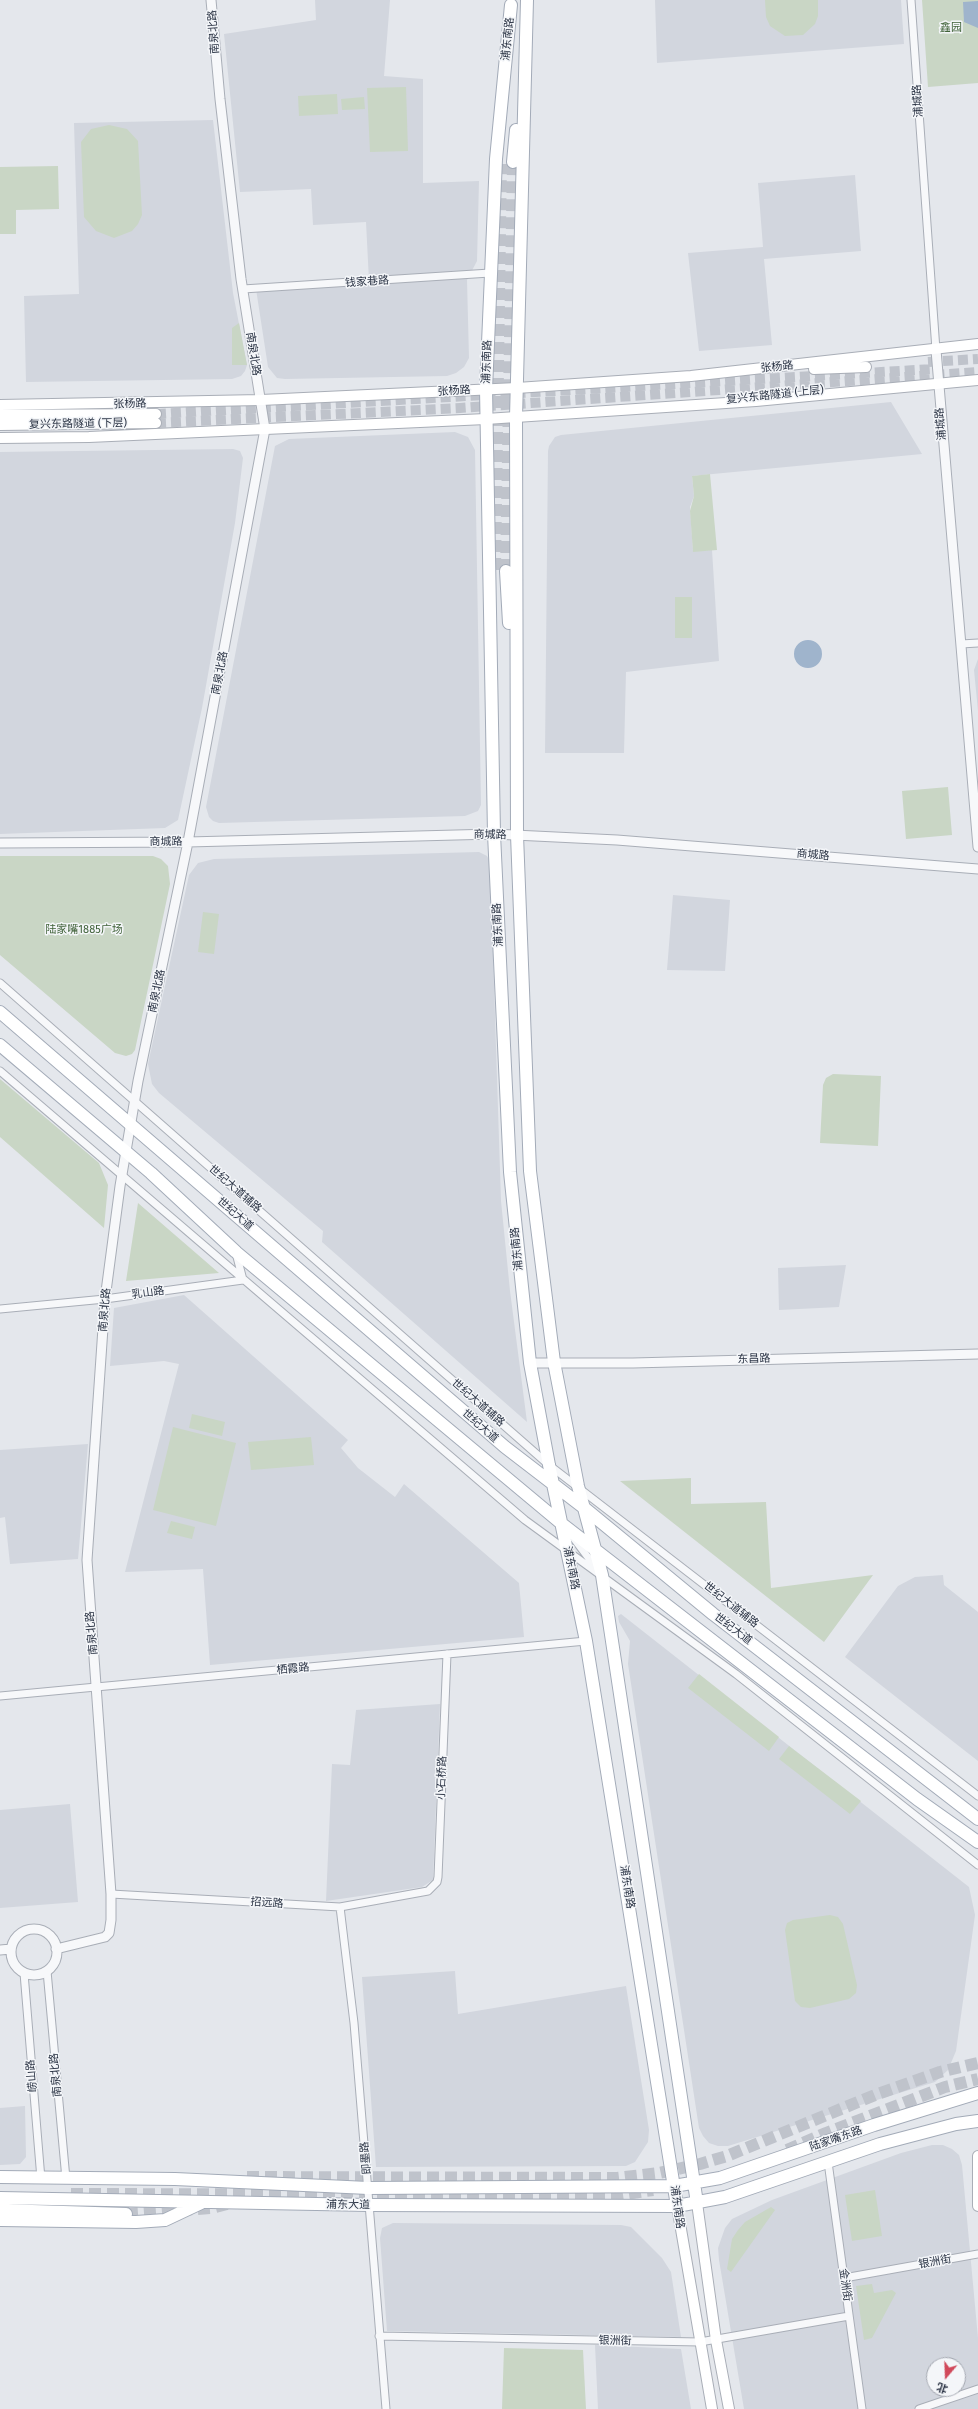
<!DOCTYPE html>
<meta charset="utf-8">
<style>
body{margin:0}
#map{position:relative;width:978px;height:2409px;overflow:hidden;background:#e4e7ec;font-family:"Fira Sans","Noto Sans SC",sans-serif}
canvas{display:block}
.north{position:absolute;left:926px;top:2357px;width:40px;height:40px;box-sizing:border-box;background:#f4f6f9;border:1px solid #a4a8b1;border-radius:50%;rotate:199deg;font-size:11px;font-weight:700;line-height:16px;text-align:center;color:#2b3445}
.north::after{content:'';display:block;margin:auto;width:14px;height:18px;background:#d1495b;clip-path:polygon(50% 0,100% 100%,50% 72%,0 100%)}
</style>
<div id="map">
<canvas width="978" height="2409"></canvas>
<div class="north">北</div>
</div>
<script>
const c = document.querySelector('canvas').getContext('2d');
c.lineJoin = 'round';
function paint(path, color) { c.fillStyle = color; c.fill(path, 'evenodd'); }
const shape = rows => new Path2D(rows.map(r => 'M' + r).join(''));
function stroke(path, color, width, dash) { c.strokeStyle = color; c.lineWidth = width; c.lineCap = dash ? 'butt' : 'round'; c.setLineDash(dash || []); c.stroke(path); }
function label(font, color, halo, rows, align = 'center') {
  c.font = font + ' "Fira Sans","Noto Sans SC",sans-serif'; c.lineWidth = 3; c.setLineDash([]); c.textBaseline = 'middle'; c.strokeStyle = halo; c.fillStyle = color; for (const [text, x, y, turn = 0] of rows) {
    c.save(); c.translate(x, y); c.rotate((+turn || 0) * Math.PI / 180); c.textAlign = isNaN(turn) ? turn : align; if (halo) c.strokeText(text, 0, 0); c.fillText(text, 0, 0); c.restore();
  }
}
paint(shape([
 [315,0,390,0,384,76,423,79,423,183,479,181,477,261,467,280,469,358,464,367,456,373,447,376,285,379,277,378,268,367,256,289,369,281,366,222,313,225,311,189,240,192,224,34,316,20],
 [655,0,901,0,904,44,657,63],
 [213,120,233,293,247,365,245,371,241,376,232,379,26,382,24,296,79,294,74,123],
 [855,175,861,251,764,259,772,345,699,351,688,253,763,247,758,183],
 [891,402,922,454,692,476,694,496,690,507,693,551,712,550,719,661,626,672,624,753,545,753,548,451,549,446,555,437,561,435],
 [455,432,468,437,475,450,481,805,478,811,465,816,219,823,213,821,209,817,206,807,275,446,289,439],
 [233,449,240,451,243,458,235,523,202,708,178,820,165,828,0,834,0,452],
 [978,659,978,711,974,670],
 [479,852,487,856,490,862,501,1201,510,1291,527,1422,322,1242,323,1231,159,1093,152,1084,148,1064,189,875,198,863,214,859],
 [673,895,730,900,725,971,667,970],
 [846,1265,839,1307,779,1310,778,1268],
 [184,1295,348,1440,341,1448,358,1468,395,1497,404,1484,519,1583,524,1637,210,1665,203,1569,125,1572,179,1364,164,1361,110,1366,114,1308],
 [88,1444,78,1559,10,1564,5,1517,0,1518,0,1450],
 [943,1575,944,1585,978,1612,978,1761,845,1657,898,1586,915,1577],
 [621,1614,969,1887,975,1915,956,2051,948,2070,935,2082,728,2146,718,2146,709,2143,703,2136,699,2128,628,1664,630,1641,619,1622,618,1616],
 [440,1704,433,1880,422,1887,326,1901,332,1764,350,1765,356,1710],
 [70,1804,78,1902,0,1908,0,1810],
 [455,1971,458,2014,626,1986,649,2130,648,2142,635,2162,626,2166,376,2167,362,1977],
 [25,2106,26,2157,20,2164,0,2165,0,2108],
 [932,2145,943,2145,952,2149,959,2155,962,2165,978,2338,978,2409,744,2409,719,2260,718,2248,725,2228,732,2219,772,2200,901,2153],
 [934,2365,958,2365,958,2389,934,2389],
 [393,2223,621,2225,631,2227,662,2258,671,2272,681,2337,387,2331,380,2238,382,2228],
 [595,2345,681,2349,691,2409,598,2409]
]), '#d2d6de');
paint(shape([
 [765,0,818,0,818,16,815,24,803,35,785,36,770,26,766,17],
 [922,0,978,0,978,83,928,87],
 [406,87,408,151,370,152,367,88],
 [337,94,338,114,299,116,298,96],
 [364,97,365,109,342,110,341,99],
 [109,125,127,129,138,141,142,215,138,224,132,231,114,238,96,231,84,217,81,142,91,129],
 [58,166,59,209,16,210,16,234,0,234,0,167],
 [239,323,247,365,232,365,232,328],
 [710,474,717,550,693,552,690,511,694,496,692,476],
 [675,597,692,597,692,638,675,638],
 [948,787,952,835,906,839,902,791],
 [0,856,153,856,161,859,168,866,170,884,135,1050,132,1054,126,1056,115,1053,0,955],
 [203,912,219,914,214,954,198,952],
 [833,1074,881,1076,878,1146,820,1143,823,1085,826,1078],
 [0,1079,99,1163,108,1185,104,1228,0,1137],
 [138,1203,219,1273,126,1281],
 [192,1414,225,1422,222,1436,189,1428],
 [173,1427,236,1443,216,1526,153,1510],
 [311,1437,314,1465,251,1470,248,1442],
 [691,1478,691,1504,766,1502,771,1588,873,1575,824,1642,620,1481],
 [171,1521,195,1527,192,1539,167,1533],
 [699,1674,779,1737,769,1751,688,1688],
 [789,1746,861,1801,850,1814,779,1759],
 [830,1915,838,1917,843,1924,857,1985,856,1993,849,1999,810,2008,801,2007,795,2001,785,1930,787,1923,793,1920],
 [875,2190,882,2236,852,2241,845,2195],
 [771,2207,775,2210,731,2272,727,2269,732,2239,738,2230,745,2222],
 [872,2284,874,2293,892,2290,896,2293,872,2338,864,2340,856,2286],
 [504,2348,583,2350,586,2409,502,2409]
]), '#c9d6c5');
paint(shape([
 [978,1,978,28,964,22,963,2],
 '794 654a14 14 0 1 1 28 0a14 14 0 1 1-28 0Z'
]), '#9fb4cc');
stroke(shape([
 [928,362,978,359],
 [156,414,934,369],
 [156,423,460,408,978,372]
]), '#bfc3cb', 10, [10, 5]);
stroke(shape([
 [495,570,501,164],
 [506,571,513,162],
 [787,2150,826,2133,945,2087,978,2079],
 [247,2177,617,2178,659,2173,700,2164,727,2156,875,2095,940,2072,978,2063],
 [71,2194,619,2195,653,2190],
 [126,2214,211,2208,227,2204]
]), '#bfc3cb', 12, [12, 6]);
const minor = shape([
 [911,0,936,350],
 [243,289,490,273],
 [961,644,978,643],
 [0,983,549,1465,978,1796],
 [0,1071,525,1520,736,1674,978,1865],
 [236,1253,243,1280],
 [0,1309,105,1299,243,1280],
 [572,1536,596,1568],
 [0,1696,586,1641],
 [111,1894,340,1907,428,1891,437,1882,438,1877,447,1654],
 [340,1907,354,2023,386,2409],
 [47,1971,66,2179],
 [24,1973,41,2179],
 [828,2162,862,2409],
 [844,2278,978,2254],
 [379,2336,700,2342,849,2316],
 [919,2409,978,2389]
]);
const tertiary = shape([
 [936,350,978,847],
 [0,843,188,842,494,834,617,840,978,869],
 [530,1363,633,1363,978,1354],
 '11 1952a23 23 0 1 1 46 0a23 23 0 1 1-46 0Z',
 [56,1949,105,1937,109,1933,111,1920,111,1894,87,1560,105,1299,120,1186,138,1081,188,842,265,429,241,279,220,99,211,0],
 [0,1950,11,1949]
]);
const secondary = shape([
 [814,369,866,367],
 [0,405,261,400,517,388,691,376,978,344],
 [0,415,156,414],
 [0,425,156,423],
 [0,438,89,437,486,419,756,401,978,380],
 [978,2156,978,2206],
 [697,2203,716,2340,729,2409],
 [677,2206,712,2409]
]);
const primary = shape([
 [527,0,516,417,517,835,530,1171,554,1362,578,1486,602,1575,697,2203],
 [511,5,496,159,486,389,494,834,510,1172,530,1363,549,1465,586,1641,677,2206],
 [513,162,516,130],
 [506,571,509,623],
 [0,1012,505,1447,583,1507,713,1614,978,1819],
 [0,1045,151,1173,236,1252,562,1524,917,1799,978,1842],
 [0,2177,175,2179,368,2188,674,2186,720,2178,874,2125,978,2093],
 [0,2198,369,2205,677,2206,725,2197,880,2144,956,2124,978,2121],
 [0,2210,126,2214],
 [0,2220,136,2222,165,2220,201,2203]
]);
stroke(minor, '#a9aeb7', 9);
stroke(tertiary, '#a9aeb7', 11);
stroke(secondary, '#a9aeb7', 12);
stroke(primary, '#a3abb8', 14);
stroke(minor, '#f7f8fa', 7);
stroke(tertiary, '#f7f8fa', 9);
stroke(secondary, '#fff', 10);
stroke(primary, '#fff', 12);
label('11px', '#3f6138', '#f4f6f9', [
 ["鑫园",951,28],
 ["陆家嘴1885广场",84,930]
]);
label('11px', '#2b3445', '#f4f6f9', [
 ["南泉北路",214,32,-94],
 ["浦东南路",508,39,-84],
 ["浦城路",918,101,-94],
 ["钱家巷路",367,282,-4],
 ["南泉北路",253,354,81],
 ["浦东南路",487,362,-88],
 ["张杨路",777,367,-6],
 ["张杨路",454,391,-3],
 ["复兴东路隧道 (上层)",775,395,-6],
 ["张杨路",130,404,-2],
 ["复兴东路隧道 (下层)",78,424,-1],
 ["浦城路",941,424,-95],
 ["南泉北路",220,673,-79],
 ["商城路",490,835,1],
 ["商城路",166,842,-1],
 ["商城路",813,855,5],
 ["浦东南路",498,925,-93],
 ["南泉北路",157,991,-78],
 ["世纪大道辅路",235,1189,41],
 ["世纪大道",235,1214,41],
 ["浦东南路",517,1249,-96],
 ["乳山路",148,1293,-8],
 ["南泉北路",105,1310,-85],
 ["东昌路",754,1359,-2],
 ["世纪大道辅路",478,1403,41],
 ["世纪大道",480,1426,41],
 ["浦东南路",571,1568,79],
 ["世纪大道辅路",731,1605,38],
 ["世纪大道",733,1629,37],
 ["南泉北路",92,1633,-95],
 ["栖霞路",293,1669,-6],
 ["小石桥路",442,1778,-88],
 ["浦东南路",627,1887,81],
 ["招远路",267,1903,4],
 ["南泉北路",56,2075,-95],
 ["崂山路",32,2076,-95],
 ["陆家嘴东路",836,2139,-19],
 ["即墨路",366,2158,-95],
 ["浦东大道",348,2205,1],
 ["浦东南路",677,2207,82],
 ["银洲街",935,2262,-10],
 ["金洲街",845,2285,82],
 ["银洲街",615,2341,1]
]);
</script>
